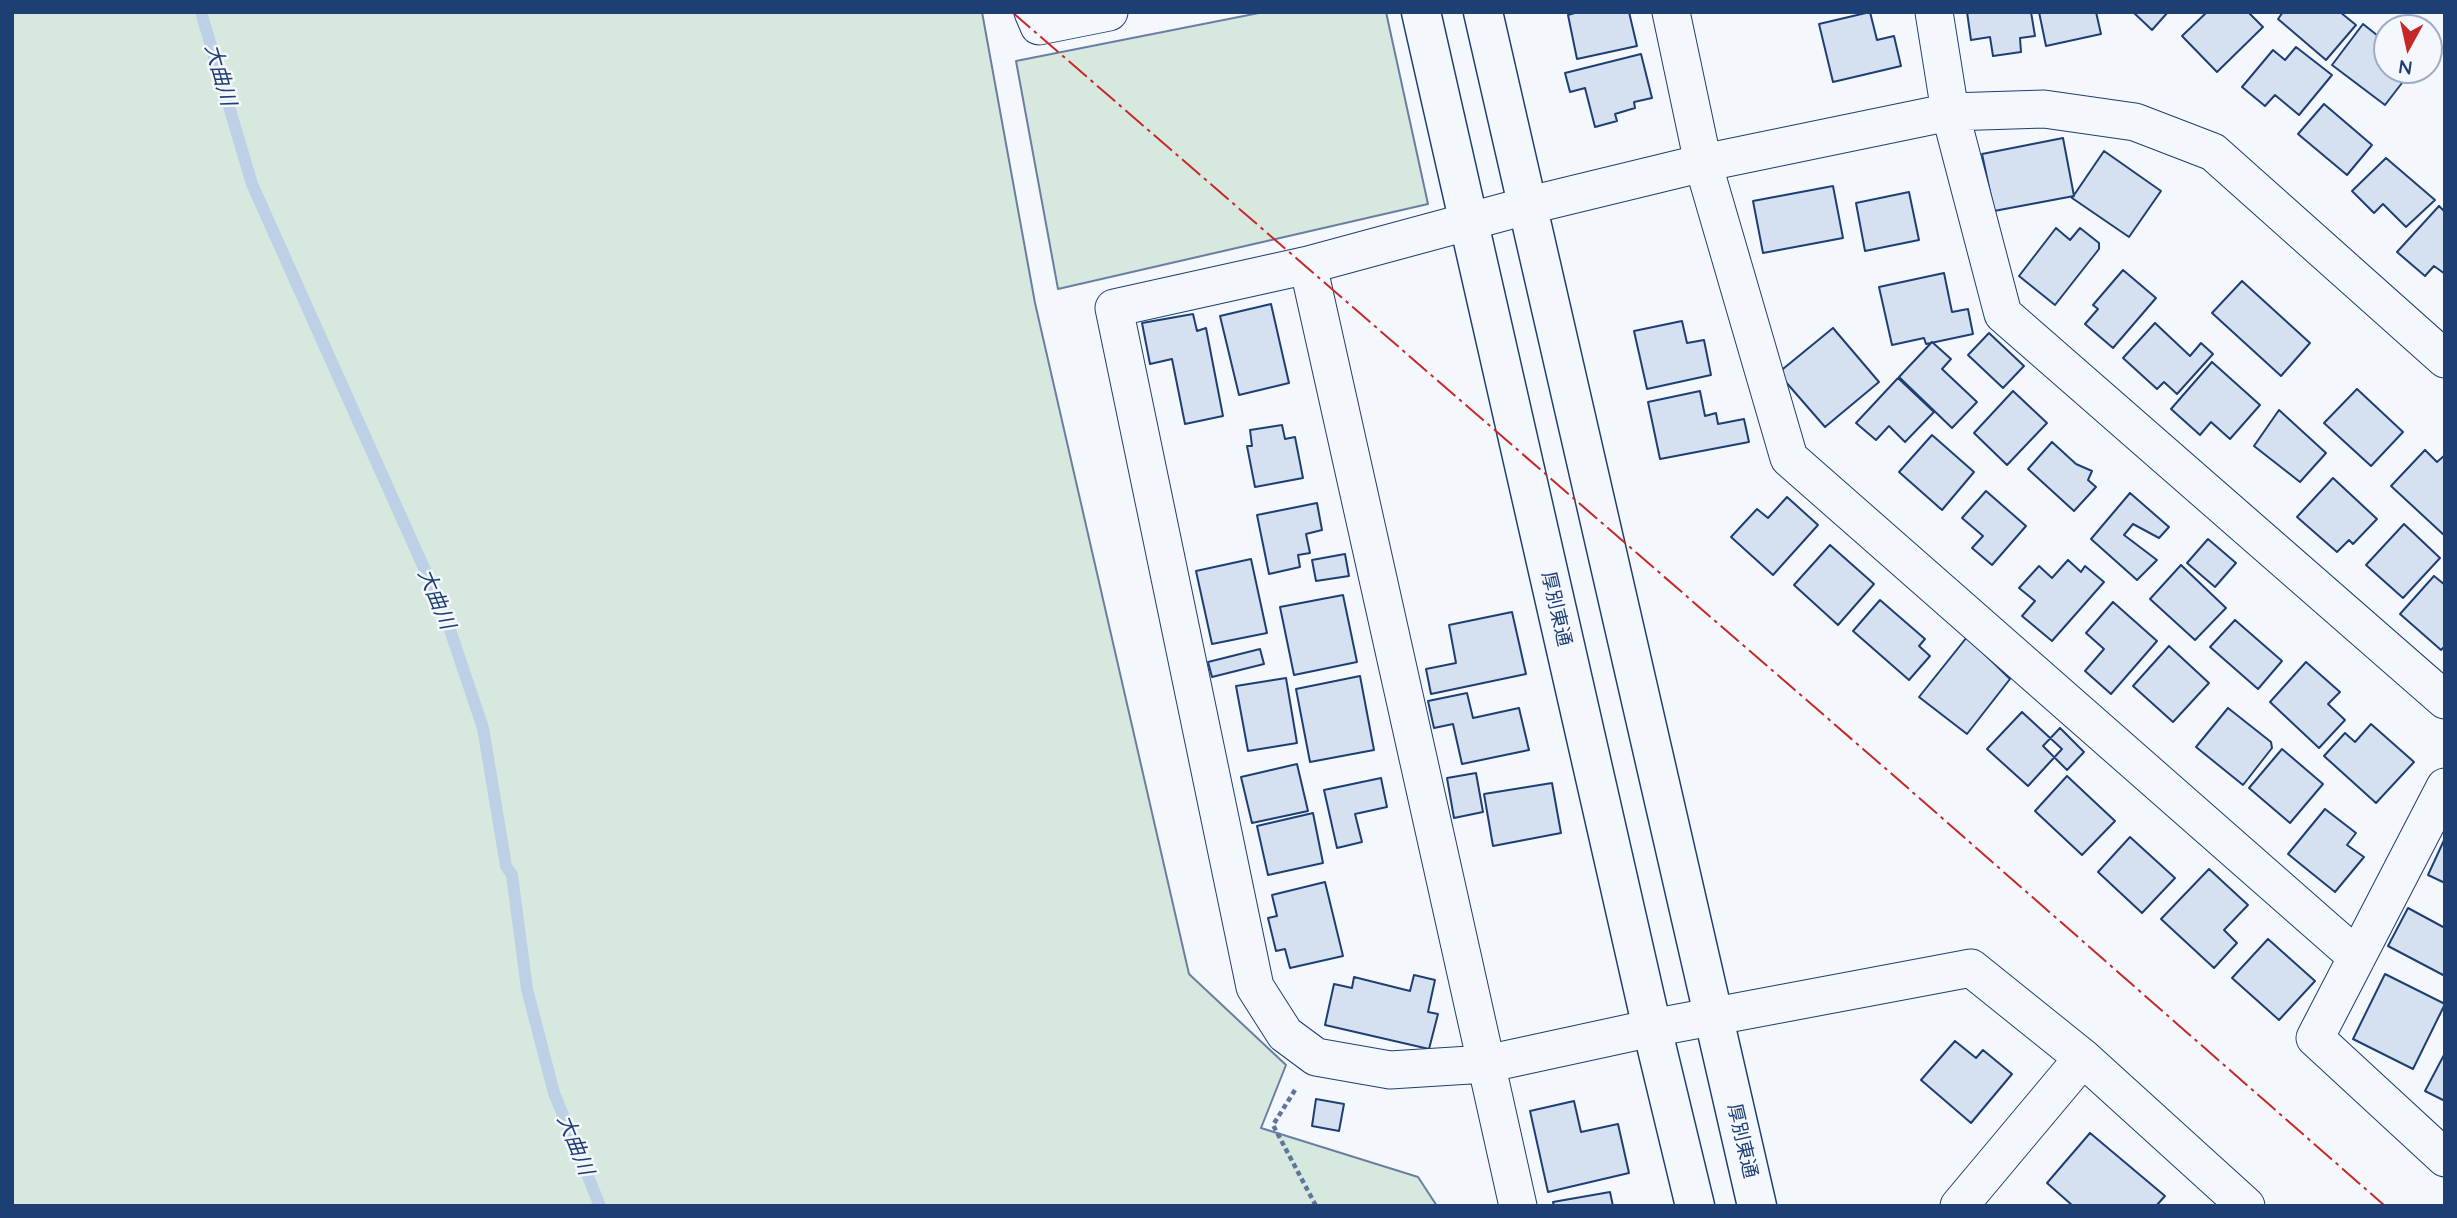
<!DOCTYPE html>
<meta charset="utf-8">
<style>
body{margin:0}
#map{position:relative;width:2457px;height:1218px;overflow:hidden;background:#f4f7fb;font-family:Quicksand,sans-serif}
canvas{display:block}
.frame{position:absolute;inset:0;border:14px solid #1d3f73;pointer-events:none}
.north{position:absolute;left:2373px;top:14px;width:70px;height:70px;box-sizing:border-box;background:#f4f7fb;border:2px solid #9eadc5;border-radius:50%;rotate:188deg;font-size:19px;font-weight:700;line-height:28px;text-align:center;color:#1d3f73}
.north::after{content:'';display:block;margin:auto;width:24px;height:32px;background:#c62828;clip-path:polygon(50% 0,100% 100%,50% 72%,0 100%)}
</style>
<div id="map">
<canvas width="2457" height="1218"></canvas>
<div class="frame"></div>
<div class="north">N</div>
</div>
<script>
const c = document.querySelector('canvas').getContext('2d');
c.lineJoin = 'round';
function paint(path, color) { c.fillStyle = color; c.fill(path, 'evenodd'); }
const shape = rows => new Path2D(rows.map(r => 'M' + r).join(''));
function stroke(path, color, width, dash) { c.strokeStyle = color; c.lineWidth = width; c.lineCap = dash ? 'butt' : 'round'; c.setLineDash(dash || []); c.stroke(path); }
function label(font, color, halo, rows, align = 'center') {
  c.font = font + ' Quicksand,"Noto Sans JP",sans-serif'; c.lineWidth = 5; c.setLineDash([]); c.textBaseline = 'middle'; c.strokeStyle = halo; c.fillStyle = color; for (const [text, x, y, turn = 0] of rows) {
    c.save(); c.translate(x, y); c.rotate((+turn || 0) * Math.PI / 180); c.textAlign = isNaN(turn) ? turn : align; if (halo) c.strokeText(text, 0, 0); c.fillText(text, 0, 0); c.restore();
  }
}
const green = shape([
 [12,12,982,12,1035,303,1189,974,1286,1065,1261,1128,1418,1177,1437,1206,12,1206,12,12],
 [1264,12,1386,12,1428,204,1058,289,1016,61,1264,12]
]);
paint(green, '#d7e8df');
stroke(green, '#687fa3', 2);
stroke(shape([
 [201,12,252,184,445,615,483,728,506,866,512,875,527,989,554,1093,600,1206]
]), '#bed0e5', 12);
const building = shape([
 [1578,12,1629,12,1637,46,1577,59,1568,15,1578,12],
 [1870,12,1877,40,1894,36,1901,66,1833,82,1819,24,1870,12],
 [1967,12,2031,12,2035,36,2020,38,2021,52,1993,56,1990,37,1971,40,1967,12],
 [2039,12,2096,12,2101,34,2046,46,2039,12],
 [2133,12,2168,12,2152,30,2133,12],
 [2207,12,2248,12,2263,27,2217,72,2182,36,2207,12],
 [2283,12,2340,12,2356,25,2326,60,2278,19,2283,12],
 [2363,24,2387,43,2387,70,2412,70,2385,105,2332,65,2363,24],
 [2296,47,2332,75,2299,115,2275,95,2265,106,2242,87,2273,50,2285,60,2296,47],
 [1641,54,1652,98,1634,102,1635,108,1615,114,1617,121,1595,127,1585,88,1570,92,1565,73,1641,54],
 [2324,104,2372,145,2347,175,2298,134,2324,104],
 [2063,138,2074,196,1994,211,1982,154,2063,138],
 [2104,151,2161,191,2129,237,2072,198,2104,151],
 [2386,158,2435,200,2406,227,2383,204,2374,213,2352,191,2386,158],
 [1833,186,1843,238,1763,253,1753,201,1833,186],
 [1909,192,1919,240,1865,251,1856,203,1909,192],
 [2439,206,2445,212,2445,274,2434,266,2425,276,2397,252,2439,206],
 [2056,228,2070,240,2080,228,2099,243,2099,249,2055,305,2019,276,2056,228],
 [2123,270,2156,298,2113,348,2085,324,2098,309,2093,305,2123,270],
 [1944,273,1952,312,1968,309,1973,334,1926,344,1924,338,1892,345,1879,287,1944,273],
 [2242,281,2310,343,2281,376,2212,313,2242,281],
 [1271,304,1289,383,1239,395,1220,316,1271,304],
 [1193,314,1197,331,1206,328,1223,416,1185,424,1172,359,1150,364,1142,323,1193,314],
 [1682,321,1687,343,1704,340,1711,375,1647,389,1634,331,1682,321],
 [2155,323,2190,356,2201,343,2213,354,2177,394,2164,382,2157,389,2123,358,2155,323],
 [1833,328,1879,382,1825,427,1778,373,1833,328],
 [1989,333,2024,366,2003,388,1968,355,1989,333],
 [1932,342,1951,359,1942,369,1977,402,1952,428,1899,377,1932,342],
 [2212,362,2260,405,2230,439,2211,422,2200,435,2171,409,2212,362],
 [1898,378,1934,412,1905,442,1889,426,1876,440,1856,423,1898,378],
 [2357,389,2403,432,2371,466,2324,423,2357,389],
 [1700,391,1705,416,1716,413,1718,424,1744,419,1749,442,1660,459,1648,402,1700,391],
 [2013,391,2047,423,2007,465,1974,433,2013,391],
 [2279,410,2326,453,2300,482,2254,446,2279,410],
 [1282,425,1285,439,1295,437,1303,478,1255,487,1247,446,1252,446,1250,430,1282,425],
 [1932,435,1974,472,1942,510,1899,472,1932,435],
 [2052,442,2076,464,2092,471,2088,480,2096,487,2074,511,2028,469,2052,442],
 [2425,450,2437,462,2445,455,2445,536,2391,486,2425,450],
 [2333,478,2377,519,2353,544,2349,540,2337,552,2297,517,2333,478],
 [1986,491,2026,526,1992,565,1972,548,1983,536,1962,518,1986,491],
 [2130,493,2169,527,2159,538,2133,524,2124,535,2157,560,2137,580,2091,539,2130,493],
 [1787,497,1818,525,1773,575,1731,537,1757,509,1768,518,1787,497],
 [1317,503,1322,530,1306,534,1310,553,1298,555,1300,567,1269,574,1257,515,1317,503],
 [2404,524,2440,558,2403,598,2366,565,2404,524],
 [2208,539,2236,563,2215,587,2187,563,2208,539],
 [1830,545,1874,584,1838,625,1794,585,1830,545],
 [1345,554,1349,576,1316,581,1312,560,1345,554],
 [1251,559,1267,633,1212,644,1196,571,1251,559],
 [2068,560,2081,572,2085,566,2104,582,2052,641,2022,616,2035,601,2019,588,2039,566,2052,578,2068,560],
 [2181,565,2226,608,2195,640,2150,599,2181,565],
 [2434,576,2445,585,2445,646,2441,650,2400,614,2434,576],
 [1343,595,1357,662,1294,675,1280,607,1343,595],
 [1880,600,1925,639,1919,646,1930,656,1909,680,1853,631,1880,600],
 [2113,602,2157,641,2111,694,2085,671,2104,649,2086,633,2113,602],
 [1512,612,1526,674,1431,694,1426,669,1456,663,1449,625,1512,612],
 [2235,620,2282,661,2258,689,2210,647,2235,620],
 [1967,637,2010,679,1967,734,1919,697,1967,637],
 [2169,646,2209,683,2173,722,2133,686,2169,646],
 [1260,649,1264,664,1212,677,1208,662,1260,649],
 [2306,662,2340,692,2328,704,2345,720,2319,748,2270,702,2306,662],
 [1360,676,1374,750,1310,762,1296,689,1360,676],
 [1286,678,1297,743,1248,751,1236,686,1286,678],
 [1467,693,1473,718,1519,708,1529,750,1462,764,1453,724,1434,728,1428,701,1467,693],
 [2228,708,2271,742,2272,748,2243,785,2196,747,2228,708],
 [2022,712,2062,749,2028,786,1987,749,2022,712],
 [2371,724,2414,762,2376,803,2324,756,2345,733,2355,742,2371,724],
 [2060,728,2084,752,2067,770,2043,746,2060,728],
 [2282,749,2323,784,2290,823,2249,788,2282,749],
 [1297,764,1308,811,1252,823,1241,777,1297,764],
 [1476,773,1483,812,1454,818,1447,778,1476,773],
 [2067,776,2115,821,2082,855,2035,811,2067,776],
 [1381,778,1387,807,1355,814,1362,842,1337,848,1324,790,1381,778],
 [1552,783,1561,833,1493,846,1484,794,1552,783],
 [2325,809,2356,833,2347,845,2364,857,2335,892,2288,854,2325,809],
 [1313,813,1323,863,1268,875,1257,826,1313,813],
 [2130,837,2175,878,2142,913,2098,872,2130,837],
 [2445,838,2445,883,2428,875,2445,838],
 [2209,869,2248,905,2224,930,2237,943,2214,968,2161,919,2209,869],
 [1325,882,1343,956,1290,968,1285,949,1276,951,1268,918,1277,916,1272,895,1325,882],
 [2408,908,2445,928,2445,976,2388,946,2408,908],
 [2268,939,2315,981,2279,1020,2232,978,2268,939],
 [2385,974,2445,1004,2413,1069,2353,1039,2385,974],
 [1414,975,1435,980,1428,1012,1438,1014,1429,1049,1325,1025,1334,984,1352,988,1354,977,1410,991,1414,975],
 [1955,1041,1976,1058,1983,1050,2012,1074,1971,1123,1921,1080,1955,1041],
 [2445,1053,2445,1101,2425,1091,2445,1053],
 [1316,1099,1344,1104,1339,1131,1312,1126,1316,1099],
 [1574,1101,1581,1132,1618,1124,1629,1173,1548,1192,1530,1111,1574,1101],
 [2090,1133,2165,1196,2156,1206,2073,1206,2047,1183,2090,1133],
 [1610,1192,1613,1206,1554,1206,1553,1202,1610,1192]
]);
paint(building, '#d5e0f0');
stroke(building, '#1d3f73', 2);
const minor = shape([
 [1033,12,1039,26,1109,12],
 [1671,12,1703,163,1789,458,2357,957],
 [1934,12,1950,112,2003,314,2445,700],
 [1308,265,1518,1206],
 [2445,787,2315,1038,2445,1158],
 [1959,1206,2083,1058],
 [2246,1206,2083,1058,1971,968,1652,1028,1486,1064,1390,1070,1316,1057,1285,1034,1255,987,1114,308,1308,265,1526,206,1703,163,1950,112,2044,109,2135,122,2213,152,2445,359]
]);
const tertiary = shape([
 [1421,12,1652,1028,1695,1206],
 [1483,12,1757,1206]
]);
stroke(minor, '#1d3f73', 39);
stroke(tertiary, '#1d3f73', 41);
stroke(shape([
 [1295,1090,1273,1125,1316,1206]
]), '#5e769c', 4.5, [5, 3.5]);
stroke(minor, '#f4f7fb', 37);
stroke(tertiary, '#f4f7fb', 38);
stroke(shape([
 [1012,12,1885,768,2385,1206]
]), '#c62828', 2, [24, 5, 3.5, 5]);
label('19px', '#1d3f73', '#f4f7fb', [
 ["厚別東通",1556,609,77],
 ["厚別東通",1742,1141,77]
]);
label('italic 21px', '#1d3f73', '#f4f7fb', [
 ["大曲川",220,75,74],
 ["大曲川",436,599,67],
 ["大曲川",575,1145,68]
]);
</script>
